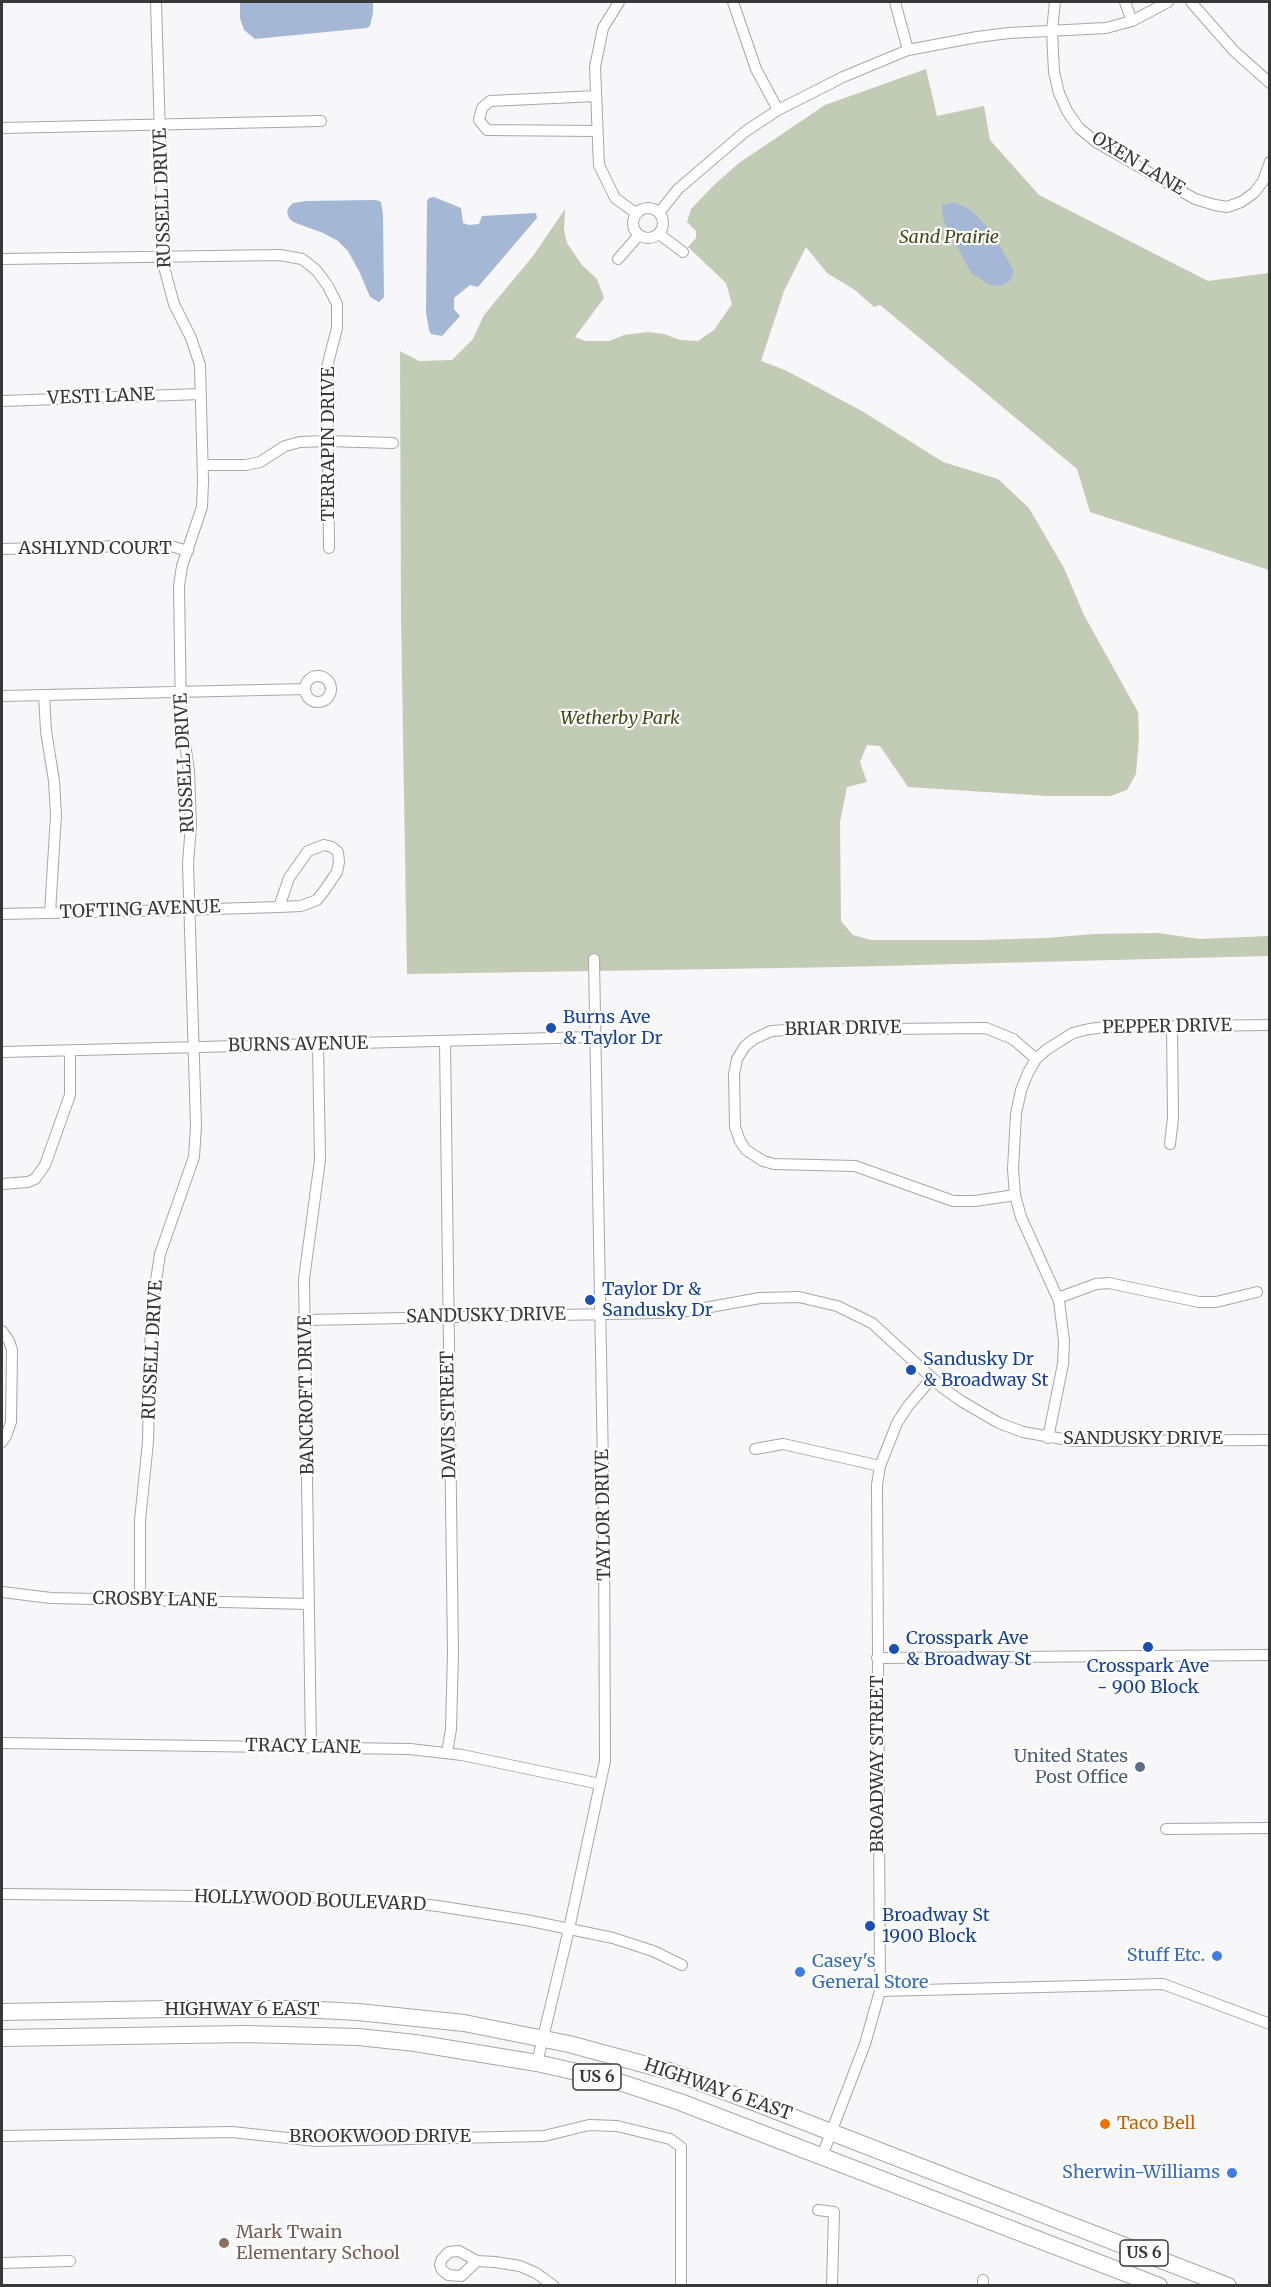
<!DOCTYPE html>
<style>
body{margin:0}
#map{position:relative;width:1271px;height:2287px;overflow:hidden;background:#f7f7f9;font-family:Merriweather,serif}
canvas{display:block}
.frame{position:absolute;inset:0;border:3px solid #383839;pointer-events:none}
</style>
<div id="map">
<canvas width="1271" height="2287"></canvas>
<div class="frame"></div>
</div>
<script>
const c = document.querySelector('canvas').getContext('2d');
c.lineJoin = 'round';
function paint(path, color) { c.fillStyle = color; c.fill(path, 'evenodd'); }
const shape = rows => new Path2D(rows.map(r => 'M' + r).join(''));
function stroke(path, color, width, dash) { c.strokeStyle = color; c.lineWidth = width; c.lineCap = dash ? 'butt' : 'round'; c.setLineDash(dash || []); c.stroke(path); }
function label(font, color, halo, rows, align = 'center') {
  c.font = font + ' Merriweather,serif'; c.lineWidth = 4.5; c.setLineDash([]); c.textBaseline = 'middle'; c.strokeStyle = halo; c.fillStyle = color; for (const [text, x, y, turn = 0] of rows) {
    c.save(); c.translate(x, y); c.rotate((+turn || 0) * Math.PI / 180); c.textAlign = isNaN(turn) ? turn : align; if (halo) c.strokeText(text, 0, 0); c.fillText(text, 0, 0); c.restore();
  }
}
paint(shape([
 [926,69,937,116,984,106,990,140,1039,195,1208,281,1269,273,1269,570,1090,512,1077,469,880,305,874,307,855,290,827,273,806,247,784,291,761,361,785,370,862,411,943,462,998,479,1029,508,1064,568,1084,615,1138,712,1139,737,1136,774,1127,790,1110,796,1048,796,908,787,880,746,867,745,860,762,867,782,847,787,840,822,841,921,853,935,871,940,981,940,1046,938,1094,934,1158,933,1200,939,1269,936,1269,956,842,967,407,974,401,616,400,351,419,361,452,360,473,339,484,315,533,256,565,209,564,230,567,243,582,265,597,279,604,298,575,337,585,341,609,341,624,335,648,332,664,334,680,340,698,341,714,330,732,304,726,283,688,247,696,238,696,231,687,222,691,209,713,186,739,163,825,105]
]), '#c2cbb3');
paint(shape([
 [240,2,373,2,373,13,370,26,367,28,255,39,244,30,240,18],
 [434,197,461,208,463,223,469,225,479,224,482,216,536,213,537,218,478,287,470,285,454,298,454,309,460,316,442,336,431,334,429,330,426,313,427,201,429,198],
 [376,200,381,202,383,215,384,297,379,302,370,297,360,273,348,251,338,241,323,233,293,222,289,218,287,212,289,207,293,203,306,201],
 [954,202,971,210,992,232,1014,271,1011,280,1001,286,990,285,971,273,943,219,942,205]
]), '#a4b8d6');
const street = shape([
 [619,2,603,28,595,67,599,165,615,198,637,214],
 [733,2,756,69,778,110],
 [895,2,908,50],
 [1055,2,1052,31,1054,72,1059,93,1067,111,1079,128,1096,142,1195,199,1215,205,1227,207,1241,202,1254,193,1263,181,1270,162],
 [1125,2,1132,21],
 [1191,2,1234,51,1270,83],
 [596,96,490,101,482,108,479,120,487,130,597,131],
 [2,128,321,121],
 '633 223a15 15 0 1 1 30 0a15 15 0 1 1-30 0Z',
 [659,213,678,189,746,131,778,110,843,77,908,50,977,37,1009,33,1106,28,1132,21,1168,2],
 [659,234,683,252],
 [2,259,280,255,302,259,316,270,328,286,337,304,337,328,327,367,329,548],
 [618,259,639,235],
 [2,401,201,394],
 [203,465,246,465,260,462,285,446,300,442,327,441,393,443],
 [2,549,167,545,188,551],
 '305 689a13 13 0 1 1 26 0a13 13 0 1 1-26 0Z',
 [44,695,46,731,54,781,56,815,50,913],
 [2,696,305,689],
 [2,914,180,910,279,907,301,906,317,900,324,891,337,872,339,862,338,852,332,847,324,845,308,851,289,878,279,907],
 [445,1041,453,1653,451,1729,447,1753],
 [2,1052,594,1037],
 [1170,1144,1173,1118,1172,1026],
 [2,1184,28,1182,35,1179,45,1165,70,1095,70,1051],
 [1015,1195,975,1201,953,1201,855,1166,774,1164,763,1161,746,1150,740,1141,735,1127,734,1074,737,1059,745,1046,754,1039,771,1031,786,1030,986,1028,1013,1039,1036,1059],
 [1058,1298,1096,1284,1109,1283,1199,1302,1216,1302,1257,1292],
 [305,1320,659,1313,688,1311,760,1298,799,1297,837,1306,872,1323,943,1388,961,1401,999,1423,1023,1432,1074,1441,1270,1440],
 [2,1331,9,1341,12,1350,11,1422,6,1436,2,1442],
 [1048,1438,1063,1364,1064,1341,1059,1301,1021,1217,1015,1195,1013,1169,1016,1114,1021,1090,1028,1073,1036,1059,1046,1050,1073,1033,1089,1029,1106,1027,1270,1025],
 [755,1449,783,1444,880,1466],
 [2,1592,51,1598,309,1604],
 [140,1600,140,1520,148,1442,151,1314,160,1254,194,1157,196,1126,188,863,191,825,189,771,181,716,179,586,182,566,202,507,203,481,200,365,191,338,174,304,164,267,156,2],
 [877,1658,1270,1655],
 [2,1743,410,1749,462,1755,600,1784],
 [311,1747,304,1279,320,1160,318,1044],
 [1166,1829,1270,1828],
 [2,1894,305,1897,388,1901,438,1906,526,1920,613,1938,653,1951,682,1965],
 [880,1991,1163,1984,1270,2024],
 [537,2063,569,1929,605,1761,604,1523,594,959],
 [2,2136,232,2132,316,2141,544,2136,589,2125,617,2126,670,2139,681,2147,681,2286],
 [822,2156,865,2044,880,1991,877,1485,880,1466,897,1423,908,1406,932,1378],
 [818,2210,834,2212,832,2286],
 [477,2261,461,2276,448,2275,442,2270,440,2265,442,2259,449,2252,459,2251,477,2261,495,2262,520,2266,536,2273,554,2286],
 [2,2263,70,2261],
 [983,2286,983,2280]
]);
const primary = shape([
 [2,2012,168,2009,300,2009,358,2012,464,2023,569,2044,669,2071,756,2103,1228,2286],
 [2,2038,245,2034,358,2037,415,2043,537,2063,616,2081,680,2102,1159,2286]
]);
stroke(street, '#a6a7a9', 12);
stroke(primary, '#a6a7a9', 18);
stroke(street, '#fff', 10);
stroke(primary, '#fff', 16);
for (const [x, y, r, color] of [
 [551,1028,6,"#1a4fb4"],
 [590,1300,6,"#1a4fb4"],
 [911,1370,6,"#1a4fb4"],
 [1148,1647,6,"#1a4fb4"],
 [894,1649,6,"#1a4fb4"],
 [1140,1767,6,"#5c6f8a"],
 [870,1926,6,"#1a4fb4"],
 [1217,1956,6,"#3f7fe0"],
 [800,1972,6,"#3f7fe0"],
 [1105,2124,6,"#e8710a"],
 [1232,2173,6,"#3f7fe0"],
 [224,2243,6,"#8d6e63"]
]) { const dot = new Path2D(); dot.arc(x, y, r, 0, 2 * Math.PI); c.fillStyle = color; c.fill(dot); stroke(dot, '#fff', 2); }
for (const [x, y, w] of [
 [597,2077,48],
 [1144,2253,48]
]) { const box = new Path2D(); box.roundRect(x - w / 2, y - 13, w, 26, 4.5); c.fillStyle = '#fff'; c.fill(box); stroke(box, '#383839', 1.5); }
label('bold 16px', '#383839', null, [
 ["US 6",597,2077],
 ["US 6",1144,2253]
]);
label('18px', '#383839', '#fff', [
 ["OXEN LANE",1138,164,31],
 ["RUSSELL DRIVE",163,198,-92],
 ["VESTI LANE",101,397,-2],
 ["TERRAPIN DRIVE",329,444,-90],
 ["ASHLYND COURT",95,549],
 ["RUSSELL DRIVE",185,763,-93],
 ["TOFTING AVENUE",140,910,-2],
 ["PEPPER DRIVE",1167,1027,-1],
 ["BRIAR DRIVE",843,1029,-1],
 ["BURNS AVENUE",298,1045,-1],
 ["SANDUSKY DRIVE",486,1316,-1],
 ["RUSSELL DRIVE",153,1350,-87],
 ["BANCROFT DRIVE",307,1395,-91],
 ["DAVIS STREET",449,1415,-91],
 ["SANDUSKY DRIVE",1143,1439],
 ["TAYLOR DRIVE",604,1515,-91],
 ["CROSBY LANE",155,1600,1],
 ["TRACY LANE",303,1747,1],
 ["BROADWAY STREET",878,1764,-90],
 ["HOLLYWOOD BOULEVARD",310,1901,2],
 ["HIGHWAY 6 EAST",242,2010],
 ["HIGHWAY 6 EAST",718,2090,19],
 ["BROOKWOOD DRIVE",380,2137]
]);
label('italic 18px', '#3d4c17', '#fff', [
 ["Sand Prairie",949,238],
 ["Wetherby Park",620,719]
]);
label('18px', '#164399', '#fff', [
 ["Burns Ave",563,1018],
 ["& Taylor Dr",563,1039],
 ["Taylor Dr &",602,1290],
 ["Sandusky Dr",602,1311],
 ["Sandusky Dr",923,1360],
 ["& Broadway St",923,1381],
 ["Crosspark Ave",906,1639],
 ["& Broadway St",906,1660],
 ["Crosspark Ave",1148,1667,"center"],
 ["- 900 Block",1148,1688,"center"],
 ["Broadway St",882,1916],
 ["1900 Block",882,1937]
], 'left');
label('18px', '#4e5e75', '#fff', [
 ["United States",1128,1757],
 ["Post Office",1128,1778]
], 'right');
label('18px', '#366cbe', '#fff', [
 ["Stuff Etc.",1205,1956],
 ["Casey's",812,1962,"left"],
 ["General Store",812,1983,"left"],
 ["Sherwin-Williams",1220,2173]
], 'right');
label('18px', '#c56008', '#fff', [
 ["Taco Bell",1117,2124]
], 'left');
label('18px', '#785e54', '#fff', [
 ["Mark Twain",236,2233],
 ["Elementary School",236,2254]
], 'left');
</script>
